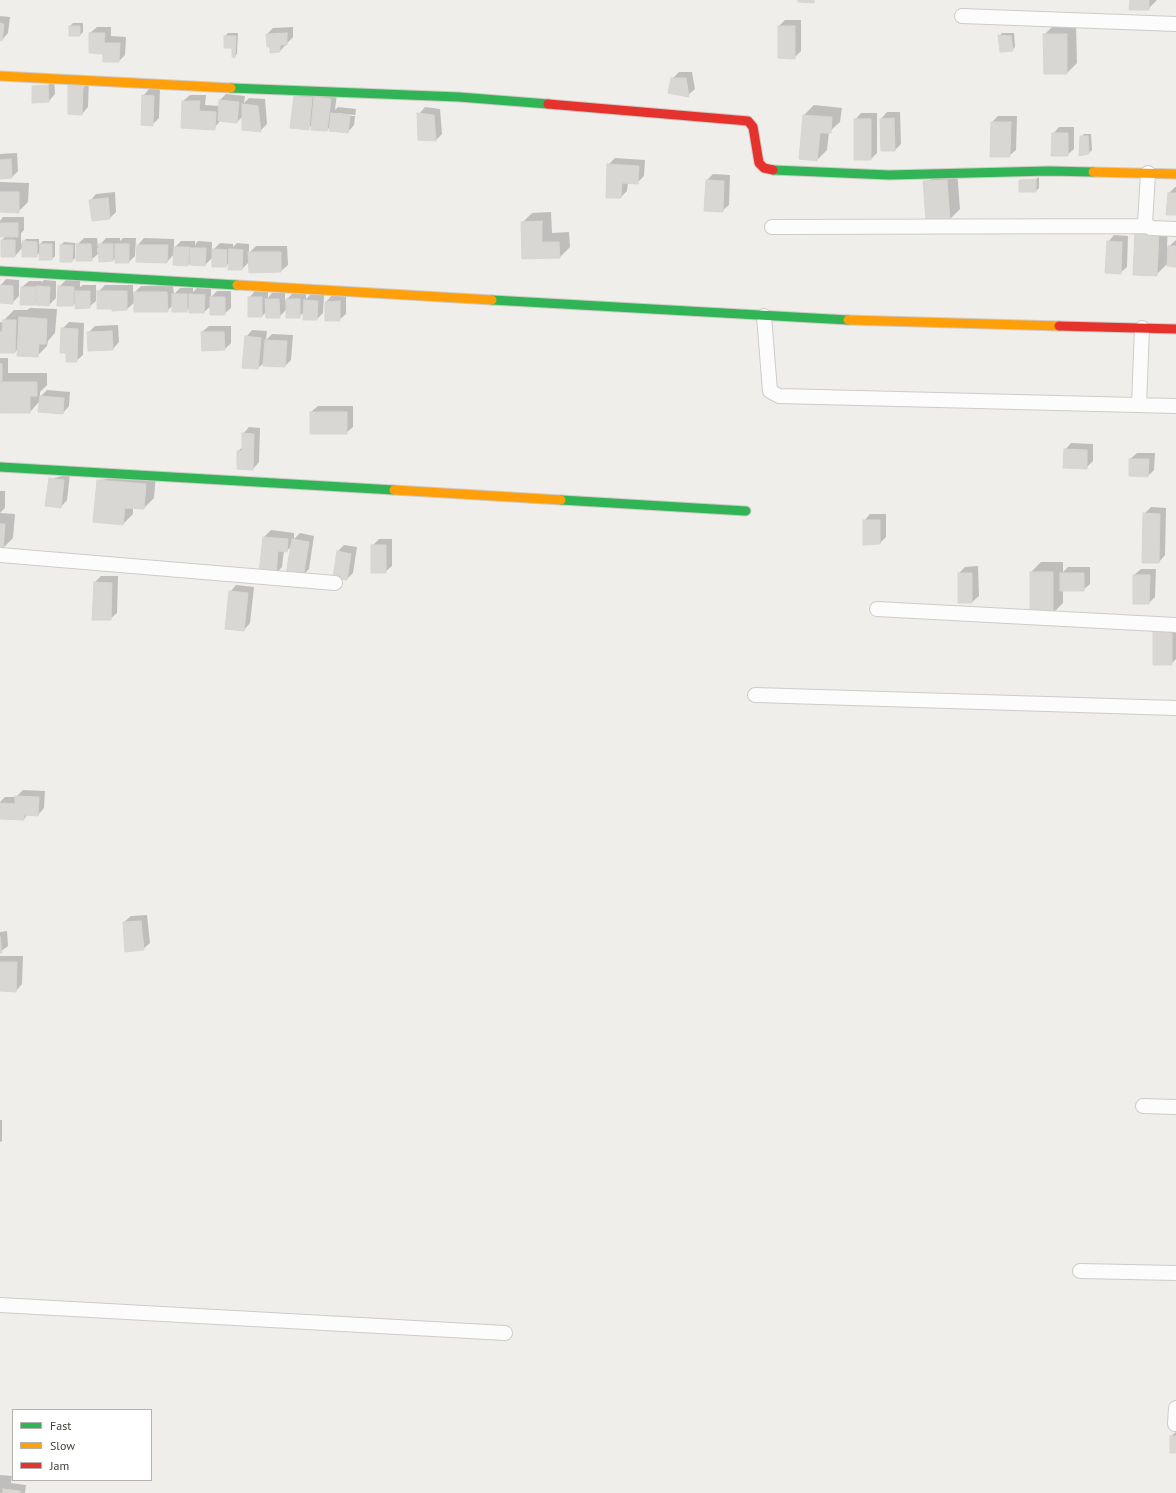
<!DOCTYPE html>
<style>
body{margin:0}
#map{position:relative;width:1176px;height:1493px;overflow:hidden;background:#f0eeeb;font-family:"PT Sans",sans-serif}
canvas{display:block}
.legend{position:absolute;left:12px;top:1409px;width:140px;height:72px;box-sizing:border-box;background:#fff;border:1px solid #b5b3af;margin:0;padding:5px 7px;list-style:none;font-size:12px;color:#454038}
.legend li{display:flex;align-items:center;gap:8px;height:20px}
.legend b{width:20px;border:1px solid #b5b3af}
</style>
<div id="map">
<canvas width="1176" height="1493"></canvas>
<ul class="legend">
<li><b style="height:5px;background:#30b455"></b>Fast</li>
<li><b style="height:5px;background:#ff9f0a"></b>Slow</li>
<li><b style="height:5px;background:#e5322d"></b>Jam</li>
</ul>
</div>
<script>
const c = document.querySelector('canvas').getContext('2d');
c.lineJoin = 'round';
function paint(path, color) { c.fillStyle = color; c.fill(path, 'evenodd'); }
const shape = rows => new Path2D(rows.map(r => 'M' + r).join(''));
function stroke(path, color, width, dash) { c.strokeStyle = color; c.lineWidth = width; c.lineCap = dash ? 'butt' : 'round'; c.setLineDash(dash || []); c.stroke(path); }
paint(shape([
 [1131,0,1157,0,1148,9],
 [0,16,10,17,8,33,2,40,0,39],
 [785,20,801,20,801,51,794,58,779,26],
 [73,23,83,23,83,32,80,35,70,26],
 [1076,24,1077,63,1067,73,1044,35,1054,25],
 [97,27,111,27,111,36,126,37,125,55,119,61,104,53,90,33],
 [293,27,293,37,280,51,267,34,273,28],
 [228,33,238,33,237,54,234,57,233,47,225,47,225,36],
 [1002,33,1014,33,1015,47,1012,50,999,36],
 [679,72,692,72,695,89,688,95,672,79],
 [89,78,88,107,82,114,69,113],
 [54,79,55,94,49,101,33,102],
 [149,89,160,89,159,118,153,124,143,96],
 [337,93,335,110,338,107,356,109,354,125,348,132,330,127,327,130,312,125,308,129,295,96],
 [336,113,355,115,355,116,336,115],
 [226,94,245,96,244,103,249,98,265,99,267,124,260,131,243,116,237,122,221,120,214,128,183,101,190,95,206,95,205,105,220,106,220,100],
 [814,105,842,108,840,122,829,132,827,150,817,160,804,115],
 [425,107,440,109,442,134,436,140,419,114],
 [887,112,900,112,901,144,895,150,882,150,881,119],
 [861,113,877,113,877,153,871,159,855,120],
 [998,116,1017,116,1016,150,1009,156,992,122],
 [1059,127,1074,127,1074,149,1067,155,1053,134],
 [1084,134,1091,134,1092,150,1089,153,1081,137],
 [17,153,18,171,12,177,0,178,0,154],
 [615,158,645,160,644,176,637,183,628,182,627,191,621,197,608,165],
 [957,170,960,209,950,219,924,182],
 [713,174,730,175,729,205,722,211,707,180],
 [1039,177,1039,188,1036,191,1020,191],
 [0,182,29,183,28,202,18,212,0,211],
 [1175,187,1176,187,1176,214,1169,193],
 [115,192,116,212,110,218,90,201,96,194],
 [551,212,552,233,569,232,570,247,560,257,523,258,522,223,532,213],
 [3,217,24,217,24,230,21,233,21,244,26,239,39,239,39,245,43,241,55,241,55,256,52,259,40,252,36,256,23,247,15,256,2,240,6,236,0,236,0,221],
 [1168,222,1167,248,1176,240,1176,266,1168,263,1156,275,1136,231],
 [1114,235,1128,236,1127,267,1120,273,1108,242],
 [84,238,97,238,98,247,106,238,120,238,120,241,123,238,136,238,135,256,129,262,116,258,113,260,97,248,98,254,91,260,77,245],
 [144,238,174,239,174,248,181,241,195,241,195,245,198,241,212,242,212,251,220,243,233,244,233,247,237,243,249,244,249,253,256,246,287,246,288,265,281,271,250,272,249,262,242,269,230,262,226,266,213,257,205,265,191,262,188,265,174,254,167,262,137,261,138,245],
 [64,242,75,243,75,258,72,261,61,245],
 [6,279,19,280,19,296,12,303,0,302,0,286],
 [44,280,56,281,56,298,49,305,37,301,34,304,22,287,29,281,42,281,41,283],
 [66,280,80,281,80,287,83,285,96,285,96,301,89,307,76,302,73,305,59,287],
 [105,285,133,285,133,294,141,286,173,286,174,294,180,288,193,288,193,292,197,288,211,289,211,297,217,291,231,291,231,308,224,314,211,306,204,312,190,312,190,307,186,311,173,305,167,311,135,302,127,309,98,292],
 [255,291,268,291,268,298,272,293,285,293,285,301,293,293,306,293,306,299,311,294,324,295,323,313,317,319,304,312,299,317,287,309,279,317,267,311,262,316,249,298],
 [332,295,346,295,346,314,339,320,326,302],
 [30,308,57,309,55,333,48,341,47,346,37,356,18,349,15,352,0,352,0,322,4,323,4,320,14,310,27,310],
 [69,322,84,323,83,355,76,361,67,353,62,329],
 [118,325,119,342,113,349,89,350,88,333,95,326],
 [209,326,231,326,231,343,225,349,202,332],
 [252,330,267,331,266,340,272,334,293,335,291,360,285,366,265,362,258,368,246,337],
 [0,358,8,358,8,373,47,373,47,385,40,392,40,397,47,390,70,392,69,406,63,413,40,401,30,412,0,412],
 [318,406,353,406,353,427,346,433,311,412],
 [249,427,260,428,259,462,253,469,238,451,243,447,243,434],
 [1071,443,1093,444,1093,461,1086,468,1065,450],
 [1137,453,1155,453,1154,470,1148,476,1130,459],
 [70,474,67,500,61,507,50,479],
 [156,474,154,498,144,508,133,508,133,514,123,524,98,480],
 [0,491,5,491,5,508,0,513],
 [1151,507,1166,508,1165,555,1159,562,1144,514],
 [0,513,15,514,13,538,3,548,0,547],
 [870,514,886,514,886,537,880,543,864,521],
 [271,530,294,533,294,539,300,533,314,536,309,569,302,576,292,545,287,551,284,550,282,567,276,574,260,572,264,537],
 [379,539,392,539,392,566,385,572,372,546],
 [344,545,357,547,353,573,347,579,337,552],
 [1041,562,1063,562,1063,572,1068,567,1090,567,1090,584,1083,590,1063,590,1063,603,1053,613,1031,572],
 [978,566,979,596,972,602,959,602,959,573,965,567],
 [1141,569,1156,569,1155,597,1149,603,1134,575],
 [101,576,118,576,117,613,110,619,95,582],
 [236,585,254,587,250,623,244,630,230,592],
 [1176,623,1176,659,1171,664,1154,664],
 [23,790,45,791,44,808,38,815,28,814,24,819,0,818,0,802,5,797,16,797],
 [147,915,150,943,143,949,124,922,131,916],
 [7,931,8,946,0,952,0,932],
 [0,956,23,956,22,984,16,991,0,990],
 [0,1120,2,1120,2,1141,0,1142],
 [1176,1432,1176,1452,1171,1436],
 [0,1475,12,1476,11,1483,26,1485,25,1493,0,1493]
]), '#0003');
const building = shape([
 [798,0,814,0,814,3,798,2,798,0],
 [1130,0,1149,0,1149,10,1129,10,1130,0],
 [0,23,4,24,2,41,0,40,0,23],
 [69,26,80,26,80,36,69,36,69,26],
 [778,26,795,26,795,59,778,58,778,26],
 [89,33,105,33,104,43,120,43,119,62,103,62,103,54,89,53,89,33],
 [287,33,287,45,280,45,280,52,270,53,270,47,267,47,266,34,287,33],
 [1043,34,1067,34,1067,74,1044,74,1043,34],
 [998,35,1011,36,1013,51,1000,52,998,35],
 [224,36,236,36,235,58,232,57,232,48,224,48,224,36],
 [671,78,686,78,689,97,668,93,671,78],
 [68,84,83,84,82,115,68,114,68,84],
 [48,85,49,102,32,103,32,86,48,85],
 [142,95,154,96,153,126,141,125,142,95],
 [294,96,312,98,309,130,290,128,294,96],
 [314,97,331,99,327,131,311,130,314,97],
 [219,100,239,102,237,123,218,121,219,100],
 [182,101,200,101,199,111,216,112,215,130,181,128,182,101],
 [242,104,258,106,261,132,242,130,242,104],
 [331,113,350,115,348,133,329,131,331,113],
 [417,113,434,115,436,141,418,140,417,113],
 [803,115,832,117,831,133,820,133,817,161,799,159,803,115],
 [894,118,895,151,881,151,880,119,894,118],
 [854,119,871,119,871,160,854,160,854,119],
 [991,122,1011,122,1010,157,990,157,991,122],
 [1052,133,1068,133,1068,156,1051,156,1052,133],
 [1080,136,1088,136,1089,154,1079,156,1080,136],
 [11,159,12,178,0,179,0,160,11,159],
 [607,164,639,166,638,184,622,183,621,198,606,198,607,164],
 [1036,179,1036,192,1019,192,1019,180,1036,179],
 [706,180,724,181,723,212,704,211,706,180],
 [947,180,950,220,926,221,923,181,947,180],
 [0,192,19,192,19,213,0,212,0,192],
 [1168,193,1176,193,1176,215,1166,215,1168,193],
 [108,198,110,219,92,221,89,200,108,198],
 [542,221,542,242,559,242,560,258,522,259,521,222,542,221],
 [0,223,18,223,18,237,0,237,0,223],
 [1135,230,1159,231,1157,276,1133,275,1135,230],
 [1,240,15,240,15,257,1,257,1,240],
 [22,241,37,242,37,257,22,257,22,241],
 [1107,241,1122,242,1121,274,1105,273,1107,241],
 [40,244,52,244,52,260,39,260,40,244],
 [76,244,91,244,92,261,76,261,76,244],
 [98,244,113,244,113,261,99,262,98,244],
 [115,244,129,244,129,263,115,263,115,244],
 [60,245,73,245,72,262,60,262,60,245],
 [137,245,168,245,167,263,136,262,137,245],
 [1168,246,1176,246,1176,267,1167,266,1168,246],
 [174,247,189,247,188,266,173,265,174,247],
 [190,248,206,248,205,266,190,265,190,248],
 [212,249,227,250,226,267,212,267,212,249],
 [229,249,243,250,242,270,228,270,229,249],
 [248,252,281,252,281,272,249,273,248,252],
 [0,285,13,286,13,304,0,303,0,285],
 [37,286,50,287,49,306,36,305,37,286],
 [58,286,74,287,73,306,57,306,58,286],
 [21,287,36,287,35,305,20,305,21,287],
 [75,291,90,291,90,308,75,309,75,291],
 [97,291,112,291,112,309,97,309,97,291],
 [112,291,127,291,127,310,112,311,112,291],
 [134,292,167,292,168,312,134,312,134,292],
 [172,294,187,294,187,312,172,312,172,294],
 [189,294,205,295,204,313,189,313,189,294],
 [210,297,225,297,225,315,210,315,210,297],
 [248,297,262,297,262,317,248,317,248,297],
 [265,299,279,299,280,318,266,318,265,299],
 [286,299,300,299,300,318,286,318,286,299],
 [304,300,318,301,317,320,303,320,304,300],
 [340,301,340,321,325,321,325,302,340,301],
 [19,317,47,319,46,344,39,344,38,357,17,356,19,317],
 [3,320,16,320,15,353,0,353,0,332,2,332,3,320],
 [61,328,78,329,77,362,66,362,66,353,60,353,61,328],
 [112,331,113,350,88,351,87,332,112,331],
 [201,332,224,332,225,350,202,351,201,332],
 [245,336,261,338,258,369,242,368,245,336],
 [265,340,287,341,285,367,263,366,265,340],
 [0,364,2,364,2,381,0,381,0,364],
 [0,382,37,382,37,396,30,396,30,413,0,413,0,382],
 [40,396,64,398,63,414,38,412,40,396],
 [310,412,347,412,347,434,310,434,310,412],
 [242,433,254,434,253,470,237,469,237,451,242,451,242,433],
 [1064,449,1087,450,1087,469,1063,468,1064,449],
 [1129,459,1149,459,1148,477,1129,476,1129,459],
 [49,478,64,480,61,508,45,506,49,478],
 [97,480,146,484,144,509,125,508,123,525,93,522,97,480],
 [1143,513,1160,514,1159,563,1142,563,1143,513],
 [863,520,880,520,880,544,863,545,863,520],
 [0,524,5,524,3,549,0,548,0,524],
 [263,537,288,539,287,552,278,551,276,575,259,573,263,537],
 [292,539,309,542,303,577,286,574,292,539],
 [371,545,386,545,386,573,371,573,371,545],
 [337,551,351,554,347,580,333,578,337,551],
 [1030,572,1053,572,1053,614,1030,614,1030,572],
 [958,573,972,573,972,603,958,603,958,573],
 [1060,573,1084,573,1084,591,1060,591,1060,573],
 [1133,575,1150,575,1149,604,1133,604,1133,575],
 [94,582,112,583,111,620,92,620,94,582],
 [229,591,248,593,244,631,225,629,229,591],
 [1153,629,1172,629,1172,665,1153,665,1153,629],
 [15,796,39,797,38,816,24,815,24,820,0,819,0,803,15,804,15,796],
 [141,921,144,950,125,952,123,922,141,921],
 [0,937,2,953,0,953,0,937],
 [0,962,17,962,16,992,0,991,0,962],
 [1170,1436,1176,1436,1176,1453,1170,1453,1170,1436],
 [3,1489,20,1491,20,1493,3,1493,3,1489]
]);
paint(building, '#d9d7d4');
stroke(building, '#d8d5d1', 1);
const street = shape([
 [962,16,1176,24],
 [1148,173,1145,223,1151,228,1176,229],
 [772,227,1147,226],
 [764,316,770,391,779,396,1176,406],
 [1139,405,1142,328],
 [0,555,335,583],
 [877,609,1176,625],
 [755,695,1176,708],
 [1143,1106,1176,1107],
 [1080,1271,1176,1273],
 [0,1305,505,1333],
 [1175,1424,1176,1408]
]);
const fast = shape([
 [231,88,459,97,548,104],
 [773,170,889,175,1049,171,1093,172],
 [0,271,237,285],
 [492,300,848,320],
 [0,467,394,490],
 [561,500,746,511]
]);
const slow = shape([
 [0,76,231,88],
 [1093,172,1176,174],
 [237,285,492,300],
 [848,320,1059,326],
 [394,490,561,500]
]);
const jam = shape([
 [548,104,748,121,753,127,759,163,764,168,773,170],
 [1059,326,1176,329]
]);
stroke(street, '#ceccc9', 16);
stroke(fast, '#cecbc3', 11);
stroke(slow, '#cecbc3', 11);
stroke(jam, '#cecbc3', 11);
stroke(street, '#fdfcfc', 14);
stroke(fast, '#30b455', 9);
stroke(slow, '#ff9f0a', 9);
stroke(jam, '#e5322d', 9);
</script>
